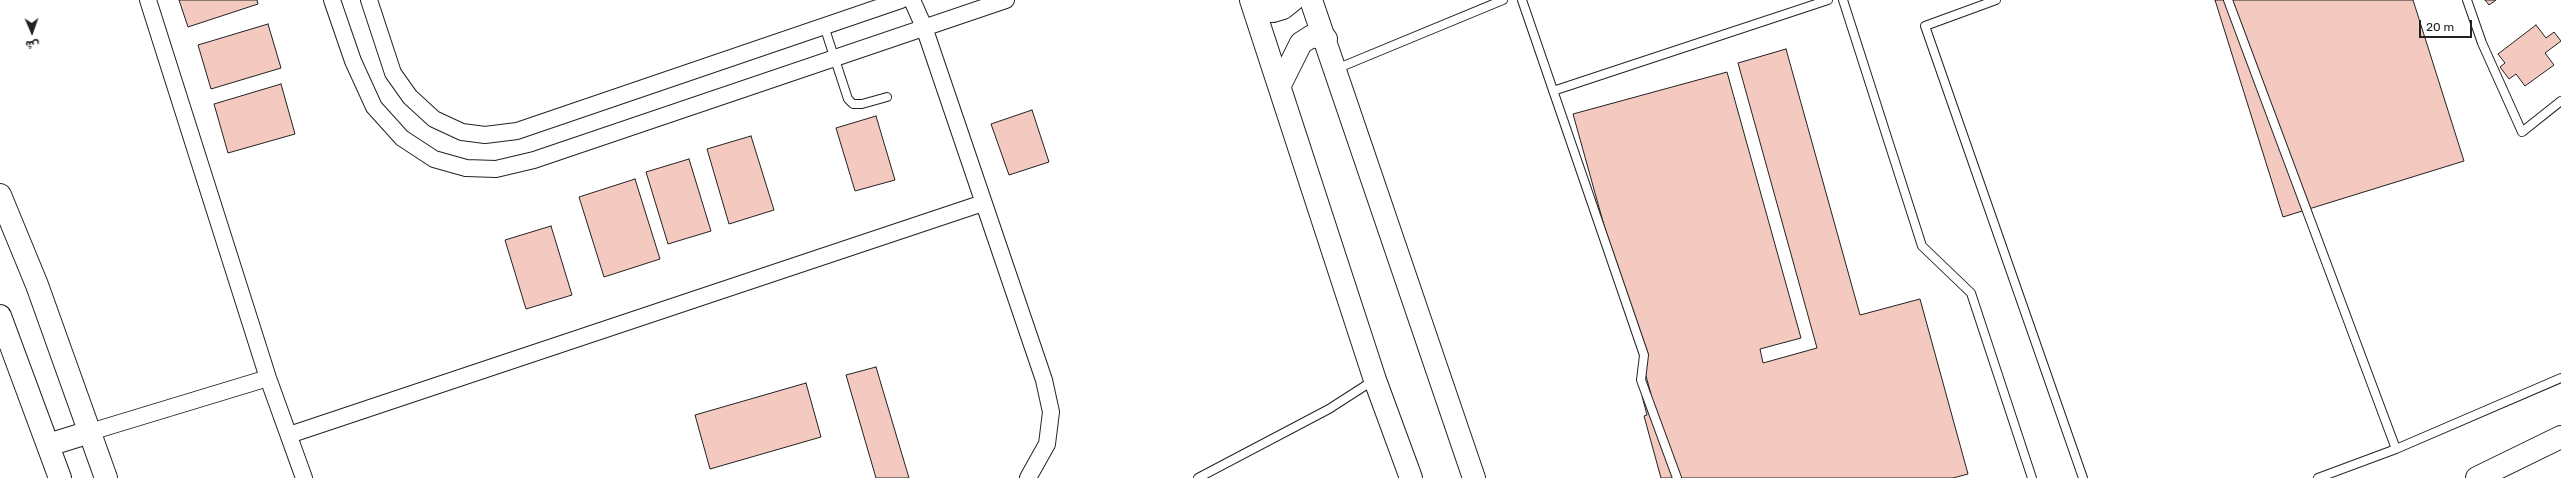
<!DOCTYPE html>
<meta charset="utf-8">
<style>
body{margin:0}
#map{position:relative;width:2561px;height:478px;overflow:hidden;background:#fff;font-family:Rubik,"Noto Naskh Arabic",sans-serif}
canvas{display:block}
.north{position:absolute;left:12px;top:12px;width:40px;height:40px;-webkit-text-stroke:3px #fff;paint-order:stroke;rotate:178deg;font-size:11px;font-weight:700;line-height:16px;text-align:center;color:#222}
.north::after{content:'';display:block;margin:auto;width:14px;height:18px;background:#222;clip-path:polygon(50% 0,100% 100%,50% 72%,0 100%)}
.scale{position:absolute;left:2419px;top:20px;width:53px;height:18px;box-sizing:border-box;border:2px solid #222;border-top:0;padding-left:5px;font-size:12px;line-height:14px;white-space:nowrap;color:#222;-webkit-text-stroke:3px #fff;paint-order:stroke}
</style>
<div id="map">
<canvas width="2561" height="478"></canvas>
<div class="north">ش</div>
<div class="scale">20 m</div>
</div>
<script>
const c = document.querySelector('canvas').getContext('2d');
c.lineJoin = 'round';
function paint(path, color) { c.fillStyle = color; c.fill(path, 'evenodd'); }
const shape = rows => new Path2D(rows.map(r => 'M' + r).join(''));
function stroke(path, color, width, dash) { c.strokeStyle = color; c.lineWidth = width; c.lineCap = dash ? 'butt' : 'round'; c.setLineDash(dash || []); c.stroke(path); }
const building = shape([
 [179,0,257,0,258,4,188,27,179,0],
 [2215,0,2413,0,2464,161,2283,217,2215,0],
 [2485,0,2496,0,2489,5,2485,0],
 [268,24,281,68,211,89,198,45,268,24],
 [2536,25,2546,38,2554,32,2561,41,2545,53,2554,65,2525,86,2516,74,2509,79,2500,67,2505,63,2498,54,2536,25],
 [1786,49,1860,315,1920,299,1968,474,1953,478,1661,478,1644,416,1647,415,1642,396,1651,394,1573,114,1727,72,1801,338,1760,349,1763,363,1817,348,1738,63,1786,49],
 [281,84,295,134,228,153,214,104,281,84],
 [1032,110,1049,162,1009,175,991,124,1032,110],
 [876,116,895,180,855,191,836,128,876,116],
 [751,136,774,210,729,224,707,149,751,136],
 [689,159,711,231,668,244,646,172,689,159],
 [635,179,660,259,604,277,579,197,635,179],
 [551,226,572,295,526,309,505,240,551,226],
 [876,367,909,478,876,478,846,375,876,367],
 [806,383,821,437,710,469,695,415,806,383]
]);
paint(building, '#f3c9c0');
stroke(building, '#222', 1);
const lane = shape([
 [1522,0,1644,355,1641,380,1677,478],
 [1843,0,1922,246,1971,293,2032,478],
 [1996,0,1925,26,2083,478],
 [2228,0,2396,449],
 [2467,0,2482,43,2522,132,2561,101],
 [824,26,848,99,853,104,862,104,887,97],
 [1336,69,1503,0],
 [1553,91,1828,0],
 [1198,478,1329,409,1374,380],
 [2318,478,2396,449,2561,378]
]);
const street = shape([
 [148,0,268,378,304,478],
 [332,0,353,61,374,107,402,138,434,159,466,168,496,169,534,160,1006,0],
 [369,0,393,73,410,97,434,119,462,132,485,135,517,131,901,0],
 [912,0,924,27,1044,380,1051,412,1047,444,1028,478],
 [90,432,268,378],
 [289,435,983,203]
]);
const secondary = shape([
 [1251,0,1375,380,1411,478],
 [1311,0,1474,478],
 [1254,9,1273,11,1283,8,1293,0],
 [1280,85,1301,43,1312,36,1326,39],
 [0,195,37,285,106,478],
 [0,316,60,478],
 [48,445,90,432],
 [2477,478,2561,437]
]);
stroke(lane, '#222', 10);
stroke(street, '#222', 18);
stroke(secondary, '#222', 24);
stroke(lane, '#fff', 8);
stroke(street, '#fff', 16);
stroke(secondary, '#fff', 22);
</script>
